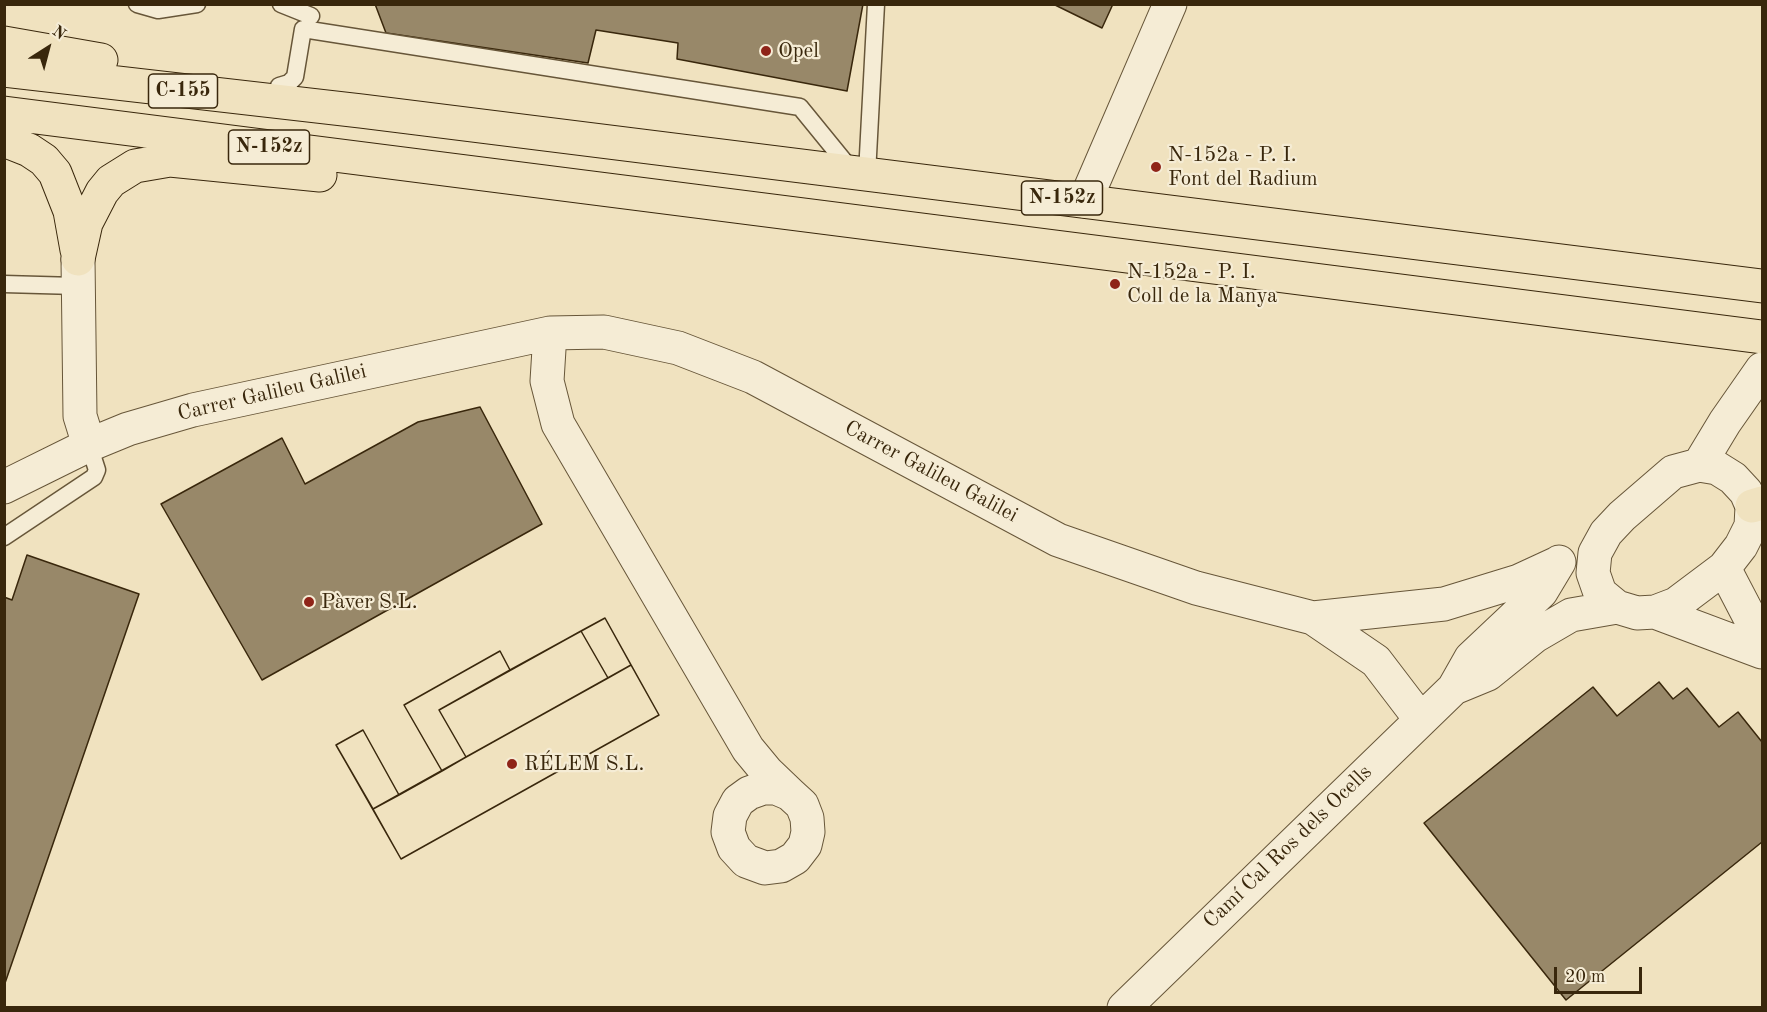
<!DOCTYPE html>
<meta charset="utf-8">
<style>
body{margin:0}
#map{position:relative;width:1767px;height:1012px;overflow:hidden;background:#f0e2bf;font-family:"Old Standard TT",serif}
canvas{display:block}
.frame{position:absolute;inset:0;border:6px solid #39270c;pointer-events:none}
.north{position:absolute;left:18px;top:18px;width:60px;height:60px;-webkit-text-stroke:4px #f5ecd5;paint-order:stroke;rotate:36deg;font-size:16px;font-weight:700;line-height:24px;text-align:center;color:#39270c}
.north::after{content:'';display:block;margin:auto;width:21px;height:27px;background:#39270c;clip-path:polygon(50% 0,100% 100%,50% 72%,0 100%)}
.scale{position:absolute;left:1554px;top:967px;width:88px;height:27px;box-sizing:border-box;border:3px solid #39270c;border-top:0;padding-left:8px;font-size:18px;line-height:21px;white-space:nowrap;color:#39270c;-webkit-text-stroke:4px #f5ecd5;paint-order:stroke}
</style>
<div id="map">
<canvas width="1767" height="1012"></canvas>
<div class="frame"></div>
<div class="north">N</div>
<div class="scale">20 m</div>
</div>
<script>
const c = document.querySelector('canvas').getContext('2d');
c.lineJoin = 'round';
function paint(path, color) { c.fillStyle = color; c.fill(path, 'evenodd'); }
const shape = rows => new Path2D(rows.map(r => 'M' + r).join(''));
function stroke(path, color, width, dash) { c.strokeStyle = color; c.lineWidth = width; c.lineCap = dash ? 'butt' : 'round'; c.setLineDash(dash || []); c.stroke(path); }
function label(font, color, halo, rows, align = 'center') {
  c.font = font + ' "Old Standard TT",serif'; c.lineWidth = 4.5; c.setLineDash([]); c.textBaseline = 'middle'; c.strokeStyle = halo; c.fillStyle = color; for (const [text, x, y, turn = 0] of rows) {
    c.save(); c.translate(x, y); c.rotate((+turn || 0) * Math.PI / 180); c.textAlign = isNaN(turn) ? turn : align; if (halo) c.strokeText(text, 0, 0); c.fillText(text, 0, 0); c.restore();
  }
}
const building = shape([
 [375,4,863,4,847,91,677,59,678,43,596,30,588,63,386,33,375,4],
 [1053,4,1113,4,1102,28,1053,4],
 [480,407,542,524,262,680,161,504,282,438,305,484,418,422,480,407],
 [27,555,139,594,4,986,4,597,12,600,27,555],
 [605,618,659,715,401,859,336,745,363,730,399,795,442,771,404,705,500,651,510,670,605,618],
 [605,618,631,665,608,678,581,631,605,618],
 [581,631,608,678,466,757,439,710,581,631],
 [500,651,510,670,439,710,466,757,442,771,404,705,500,651],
 [631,665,659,715,401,859,373,809,631,665],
 [1659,682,1673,699,1687,688,1719,727,1738,712,1762,742,1762,842,1566,1000,1424,823,1593,687,1617,716,1659,682],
 [363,730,399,795,373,809,336,745,363,730]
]);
paint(building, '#988869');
stroke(building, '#39270c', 1.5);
const lane = shape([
 [137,4,158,10,197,4],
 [281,4,311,16],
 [279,86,289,83,295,77,303,29,800,107,853,172],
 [867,174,876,4],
 [4,284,76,286],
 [4,537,94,477,97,470,89,445]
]);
const street = shape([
 [1085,201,1170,4],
 [78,259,80,416,89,445],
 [550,333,547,381,558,424,748,749,767,772,790,794,802,805,807,818,808,832,805,845,795,858,781,866,765,868,746,861,734,848,728,832,730,816,738,801,749,793,763,788,776,788,790,794],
 [1699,465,1717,468,1733,478,1746,492,1752,506,1751,526,1741,546,1724,568,1676,604,1655,612,1637,613,1617,607,1600,593,1593,573,1595,553,1606,533,1622,516,1673,472,1699,465],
 [1699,465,1725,422,1762,369],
 [4,487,89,445,128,429,193,410,550,333,604,332,678,348,753,377,1058,540,1196,588,1313,618,1376,661,1421,720],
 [1724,568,1762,641],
 [1655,612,1762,652],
 [1313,618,1444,604,1519,581,1558,563],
 [1454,688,1488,674,1535,636,1571,615,1617,607],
 [1124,1008,1454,688,1471,658,1541,592,1559,562]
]);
const highway = shape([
 [4,43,101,60],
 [4,70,361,111,1762,286],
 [4,113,1762,337],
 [4,140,29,150,44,160,55,173,70,211,77,250],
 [78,259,86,223,102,192,111,181,135,166,170,160,320,175],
 [1752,506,1762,503]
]);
stroke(lane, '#675639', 19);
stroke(street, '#675639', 35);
stroke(highway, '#39270c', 35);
stroke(lane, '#f5ecd5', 16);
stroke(street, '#f5ecd5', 33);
stroke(highway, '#f0e2bf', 33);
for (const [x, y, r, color] of [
 [766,51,6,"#8f2418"],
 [1156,167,6,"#8f2418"],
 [1115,284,6,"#8f2418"],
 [309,602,6,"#8f2418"],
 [512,764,6,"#8f2418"]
]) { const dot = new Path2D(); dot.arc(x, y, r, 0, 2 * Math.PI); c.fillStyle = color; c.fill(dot); stroke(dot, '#f5ecd5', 2); }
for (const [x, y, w] of [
 [183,91,69],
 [269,147,81],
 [1062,198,81]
]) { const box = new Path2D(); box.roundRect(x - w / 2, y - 17, w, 34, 4.5); c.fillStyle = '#f5ecd5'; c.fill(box); stroke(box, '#39270c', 1.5); }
label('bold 20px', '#39270c', null, [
 ["C-155",183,91],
 ["N-152z",269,147],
 ["N-152z",1062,198]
]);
label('21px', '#39270c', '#f5ecd5', [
 ["Opel",778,51],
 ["N-152a - P. I.",1168,155],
 ["Font del Radium",1168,179],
 ["N-152a - P. I.",1127,272],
 ["Coll de la Manya",1127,296],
 ["Pàver S.L.",321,602],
 ["RÉLEM S.L.",524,764]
], 'left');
label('21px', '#39270c', '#f5ecd5', [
 ["Carrer Galileu Galilei",272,393,-13],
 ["Carrer Galileu Galilei",931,472,28],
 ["Camí Cal Ros dels Ocells",1288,847,-44]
]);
</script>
